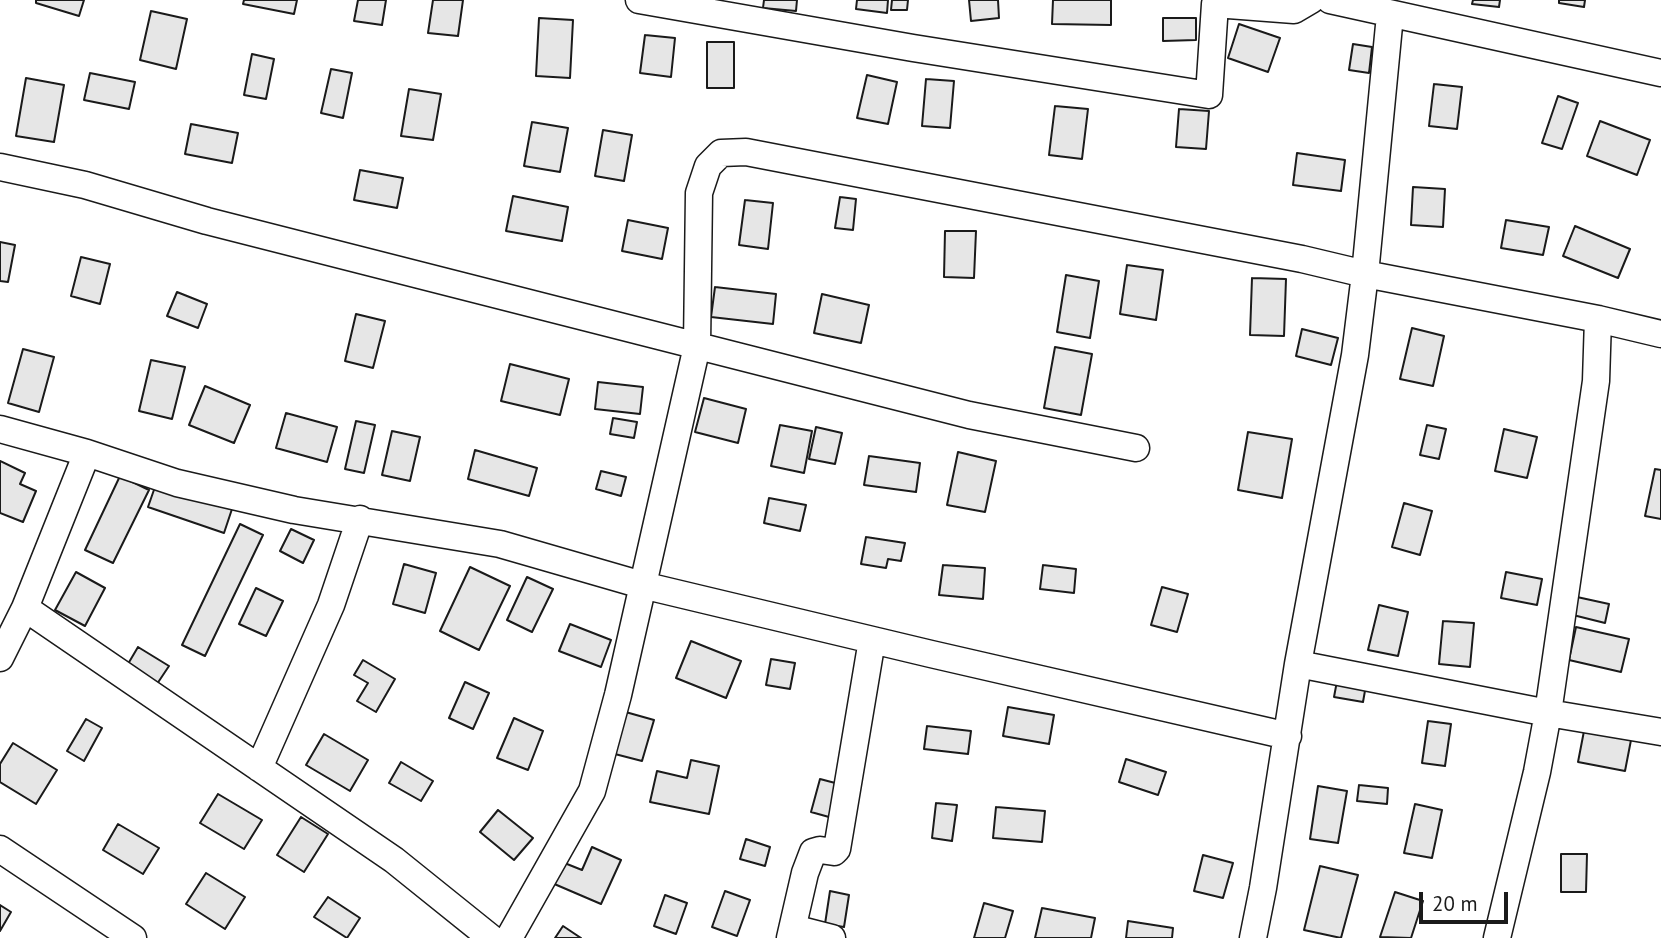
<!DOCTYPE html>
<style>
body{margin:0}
#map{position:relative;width:1661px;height:938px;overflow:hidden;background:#fff;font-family:"PT Sans",sans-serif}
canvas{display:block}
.scale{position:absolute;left:1419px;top:892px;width:89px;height:32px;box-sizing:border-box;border:4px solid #1a1a1a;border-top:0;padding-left:9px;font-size:21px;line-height:24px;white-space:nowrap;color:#1a1a1a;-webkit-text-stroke:5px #fff;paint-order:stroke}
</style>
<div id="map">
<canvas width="1661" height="938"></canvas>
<div class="scale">20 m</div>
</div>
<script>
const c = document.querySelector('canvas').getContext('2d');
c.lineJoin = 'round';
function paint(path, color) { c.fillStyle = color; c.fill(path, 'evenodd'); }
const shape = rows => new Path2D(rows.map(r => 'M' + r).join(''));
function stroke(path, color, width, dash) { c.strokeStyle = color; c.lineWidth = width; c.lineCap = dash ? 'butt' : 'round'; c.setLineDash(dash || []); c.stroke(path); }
const building = shape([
 [36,0,84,0,79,16,36,3,36,0],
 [244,0,297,0,294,14,243,4,244,0],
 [358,0,386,0,382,25,354,21,358,0],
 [433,0,463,0,458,36,428,33,433,0],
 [764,0,797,0,796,11,763,8,764,0],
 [857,0,888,0,887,13,856,9,857,0],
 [892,0,908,0,907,10,891,10,892,0],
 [969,0,998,0,999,18,971,21,969,0],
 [1053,0,1111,0,1111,25,1052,24,1053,0],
 [1473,0,1500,0,1499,7,1472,4,1473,0],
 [1559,0,1585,0,1584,7,1559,3,1559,0],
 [151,11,187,19,176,69,140,60,151,11],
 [539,18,573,20,570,78,536,76,539,18],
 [1163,18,1196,18,1196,40,1163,41,1163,18],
 [1239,24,1280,38,1268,72,1228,58,1239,24],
 [645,35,675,38,671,77,640,73,645,35],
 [707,42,734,42,734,88,707,88,707,42],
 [1353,44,1372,47,1369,73,1349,70,1353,44],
 [252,54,274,59,266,99,244,95,252,54],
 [331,69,352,73,343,118,321,113,331,69],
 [90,73,135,82,129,109,84,100,90,73],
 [867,75,897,82,888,124,857,118,867,75],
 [26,78,64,85,54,142,16,136,26,78],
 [926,79,954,81,950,128,922,126,926,79],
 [1434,84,1462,87,1457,129,1429,126,1434,84],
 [409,89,441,94,433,140,401,136,409,89],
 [1558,96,1578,103,1562,149,1542,143,1558,96],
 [1055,106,1088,109,1082,159,1049,155,1055,106],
 [1179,109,1209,111,1206,149,1176,147,1179,109],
 [1600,121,1650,140,1637,175,1587,156,1600,121],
 [532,122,568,128,560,172,524,166,532,122],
 [191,124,238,133,232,163,185,154,191,124],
 [603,130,632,135,624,181,595,176,603,130],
 [1297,153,1345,160,1341,191,1293,185,1297,153],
 [360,170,403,178,397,208,354,200,360,170],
 [1413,187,1445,189,1443,227,1411,225,1413,187],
 [513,196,568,207,562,241,506,231,513,196],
 [840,197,856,199,853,230,835,228,840,197],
 [745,200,773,203,768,249,739,245,745,200],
 [628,220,668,228,662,259,622,251,628,220],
 [1506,220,1549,227,1543,255,1501,248,1506,220],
 [1575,226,1630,249,1618,278,1563,256,1575,226],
 [945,231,976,231,974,278,944,277,945,231],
 [0,242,15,245,8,282,0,281,0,242],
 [81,257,110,264,100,304,71,296,81,257],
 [1127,265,1163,270,1156,320,1120,314,1127,265],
 [1066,275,1099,281,1090,338,1057,332,1066,275],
 [1252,278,1286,279,1284,336,1250,335,1252,278],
 [715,287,776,294,773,324,711,317,715,287],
 [177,292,207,304,198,328,167,316,177,292],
 [822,294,869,305,861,343,814,333,822,294],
 [356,314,385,321,373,368,345,361,356,314],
 [1412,328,1444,336,1433,386,1400,379,1412,328],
 [1302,329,1338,338,1331,365,1296,356,1302,329],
 [1055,347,1092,354,1081,415,1044,408,1055,347],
 [23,349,54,357,39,412,8,403,23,349],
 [151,360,185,367,172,419,139,411,151,360],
 [510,364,569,379,560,415,501,401,510,364],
 [598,382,643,387,640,414,595,409,598,382],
 [205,386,250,405,234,443,189,425,205,386],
 [704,398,746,409,738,443,695,432,704,398],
 [286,413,337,427,327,462,276,448,286,413],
 [613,418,637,422,634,438,610,434,613,418],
 [356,421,375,425,364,473,345,469,356,421],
 [780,425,812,431,804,473,771,466,780,425],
 [1427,425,1446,429,1439,459,1420,455,1427,425],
 [816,427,842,433,835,464,809,459,816,427],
 [1504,429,1537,437,1527,478,1495,471,1504,429],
 [392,431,420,437,410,481,382,475,392,431],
 [1248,432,1292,439,1282,498,1238,490,1248,432],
 [475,450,537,468,529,496,468,479,475,450],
 [958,452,996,461,985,512,947,505,958,452],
 [869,456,920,463,916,492,864,485,869,456],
 [0,461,25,473,20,484,36,491,23,522,0,513,0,461],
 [1655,469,1661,470,1661,519,1645,516,1655,469],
 [601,471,626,477,621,496,596,489,601,471],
 [120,476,149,490,113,563,85,550,120,476],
 [156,484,232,509,224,533,148,507,156,484],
 [769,498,806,505,800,531,764,523,769,498],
 [1404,503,1432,511,1420,555,1392,547,1404,503],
 [240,524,263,535,205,656,182,645,240,524],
 [291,529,314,540,303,563,280,551,291,529],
 [866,537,905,543,901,561,888,559,886,568,861,564,866,537],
 [404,564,436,573,425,613,393,604,404,564],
 [943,565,985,568,983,599,939,595,943,565],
 [1043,565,1076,569,1074,593,1040,589,1043,565],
 [470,567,510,586,479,650,440,631,470,567],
 [76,572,105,588,85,626,55,610,76,572],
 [1506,572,1542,579,1537,605,1501,598,1506,572],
 [527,577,553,589,532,632,507,620,527,577],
 [1162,587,1188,594,1177,632,1151,625,1162,587],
 [256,588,283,601,266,636,239,624,256,588],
 [1577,597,1609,604,1605,623,1573,615,1577,597],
 [1379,605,1408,612,1398,656,1368,650,1379,605],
 [1443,621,1474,623,1470,667,1439,664,1443,621],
 [570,624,611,640,601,667,559,651,570,624],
 [1576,627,1629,639,1621,672,1569,660,1576,627],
 [691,641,741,661,726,698,676,678,691,641],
 [138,647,169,666,155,687,125,669,138,647],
 [771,659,795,663,790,689,766,685,771,659],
 [363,660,395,679,376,712,357,701,368,683,354,675,363,660],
 [1337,681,1366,685,1363,702,1334,697,1337,681],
 [465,682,489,693,473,729,449,718,465,682],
 [1008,707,1054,715,1049,744,1003,736,1008,707],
 [622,711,654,720,642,761,611,753,622,711],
 [514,718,543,731,528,770,497,758,514,718],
 [86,719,102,728,84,761,67,751,86,719],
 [1428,721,1451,724,1445,766,1422,763,1428,721],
 [927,726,971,731,968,754,924,749,927,726],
 [1584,731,1631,740,1625,771,1578,762,1584,731],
 [324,734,368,760,350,791,306,765,324,734],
 [13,743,57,770,36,804,0,782,0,764,13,743],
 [1126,759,1166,772,1158,795,1119,782,1126,759],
 [691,760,719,766,709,814,650,802,657,771,687,778,691,760],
 [401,762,433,781,421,801,389,783,401,762],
 [820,779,839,784,829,817,811,812,820,779],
 [1359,785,1388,788,1387,804,1357,801,1359,785],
 [1318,786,1347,791,1338,843,1310,839,1318,786],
 [218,794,262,820,244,849,200,823,218,794],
 [936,803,957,805,952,841,932,838,936,803],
 [1415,804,1442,810,1432,858,1404,853,1415,804],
 [996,807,1045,811,1042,842,993,838,996,807],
 [498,810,533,838,514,860,480,832,498,810],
 [301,817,328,834,304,872,277,855,301,817],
 [118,824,159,848,143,874,103,850,118,824],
 [746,839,770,847,765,866,740,859,746,839],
 [592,847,621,860,601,904,552,883,562,862,582,870,592,847],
 [1561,854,1587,854,1586,892,1561,892,1561,854],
 [1203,855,1233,863,1223,898,1194,891,1203,855],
 [1320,866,1358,875,1341,938,1304,930,1320,866],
 [206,873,245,897,225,929,186,904,206,873],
 [725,891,750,900,737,936,712,927,725,891],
 [830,891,849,895,844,927,825,924,830,891],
 [1395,892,1423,901,1411,938,1380,937,1395,892],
 [665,895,687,903,676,934,654,926,665,895],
 [328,897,360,918,347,938,314,917,328,897],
 [984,903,1013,911,1005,938,974,938,984,903],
 [0,905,11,912,0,931,0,905],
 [1042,908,1095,918,1091,938,1035,938,1042,908],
 [1128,921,1173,928,1172,938,1126,938,1128,921],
 [563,926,581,938,555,938,563,926]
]);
paint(building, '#e6e6e6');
stroke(building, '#1a1a1a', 2);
const minor = shape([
 [639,0,913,48,1209,95,1215,4,1294,10,1311,0],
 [1330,0,1661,73],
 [0,167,85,185,207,221,969,415,1136,448],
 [0,429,87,453,177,483,294,510,500,544,642,585,931,654,1288,736],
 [25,608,394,860,491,938],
 [0,658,25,608,87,453],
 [1298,664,1548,713,1661,732],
 [259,768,331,605,360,519],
 [0,849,133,938],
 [793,928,832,938],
 [509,938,592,791,618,695,697,346,699,193,708,166,721,153,746,152,1302,259,1365,274,1598,319,1661,334],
 [790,938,805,873,813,852,820,850,834,852,837,849,872,640],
 [1253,938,1263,888,1298,664,1355,355,1365,274,1390,15],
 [1497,938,1537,772,1548,713,1596,381,1598,319]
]);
stroke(minor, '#1a1a1a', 29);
stroke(minor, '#fff', 26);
</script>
